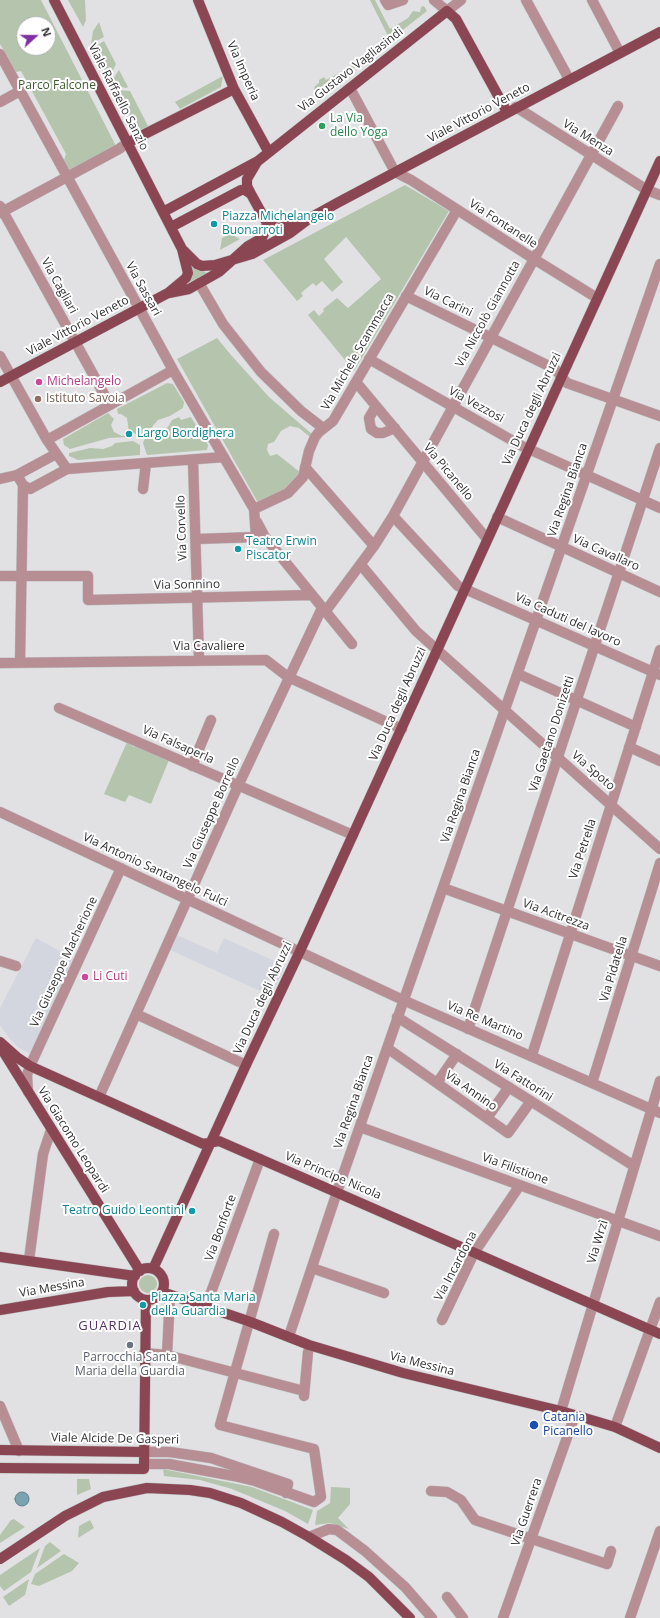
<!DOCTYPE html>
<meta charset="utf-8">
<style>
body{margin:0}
#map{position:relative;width:660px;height:1618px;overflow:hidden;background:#e1e1e4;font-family:"Open Sans",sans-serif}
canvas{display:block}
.north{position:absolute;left:16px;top:16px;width:40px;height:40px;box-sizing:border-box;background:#fff;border:1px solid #adadad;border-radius:50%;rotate:69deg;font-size:11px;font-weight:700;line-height:16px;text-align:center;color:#323233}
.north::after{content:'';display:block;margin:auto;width:14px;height:18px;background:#8030a0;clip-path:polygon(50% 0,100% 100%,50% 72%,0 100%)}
</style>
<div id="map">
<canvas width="660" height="1618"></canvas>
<div class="north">N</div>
</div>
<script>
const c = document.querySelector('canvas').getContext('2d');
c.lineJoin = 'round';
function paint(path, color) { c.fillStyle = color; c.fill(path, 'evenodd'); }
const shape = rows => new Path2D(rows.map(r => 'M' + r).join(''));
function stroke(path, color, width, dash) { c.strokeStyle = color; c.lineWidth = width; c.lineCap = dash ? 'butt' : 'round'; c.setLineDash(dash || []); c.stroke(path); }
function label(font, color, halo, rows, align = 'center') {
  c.font = font + ' "Open Sans",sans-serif'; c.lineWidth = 4; c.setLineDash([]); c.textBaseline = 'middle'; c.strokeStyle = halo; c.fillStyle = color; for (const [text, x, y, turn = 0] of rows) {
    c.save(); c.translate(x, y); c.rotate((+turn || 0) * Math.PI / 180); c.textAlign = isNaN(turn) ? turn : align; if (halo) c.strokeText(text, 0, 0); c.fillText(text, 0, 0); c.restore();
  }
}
paint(shape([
 [177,935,217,953,224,938,285,966,271,996,170,950],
 [36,938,74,959,31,1054,19,1048,9,1038,0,1025,0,1008]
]), '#d4d6df');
paint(shape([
 [0,0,41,0,116,146,69,170,64,160,66,154,21,71,16,72,0,44],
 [24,24,48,24,48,48,24,48],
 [68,0,85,0,86,20,83,27],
 [370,0,375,0,390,29,408,18,413,11,420,12,421,7,424,6,427,11,390,40],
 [99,22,104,37,91,44,93,31],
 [104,41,116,64,109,78,93,48],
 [365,54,368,58,319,95,317,95,314,89,315,86,319,83,319,80,324,77,326,80,361,61,359,57],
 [119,70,128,87,126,88,113,85,111,82],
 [223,76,221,87,180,109,175,102],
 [116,90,130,91,148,126,137,132],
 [405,185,449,211,354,371,308,315,314,310,319,316,324,311,323,309,337,298,348,308,381,279,346,237,324,259,343,282,332,292,322,281,316,286,313,283,301,293,303,296,297,301,263,260],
 [230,234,240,239,220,250,222,238],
 [192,266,207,273,186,284,192,276],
 [217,338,231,355,269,397,313,435,311,438,299,428,290,426,281,431,274,442,268,444,267,450,270,456,277,454,301,473,290,488,259,501,257,501,177,359],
 [167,383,173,384,184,402,183,408,170,416,158,420,151,428,139,435,129,432,127,418,121,414,118,414,117,409],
 [108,413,114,419,111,425,114,432,122,436,126,435,127,437,109,438,70,449,64,445,63,439],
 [179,417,181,420,191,417,208,445,207,450,147,455,143,443,146,436,153,431,161,431,168,427,172,420],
 [133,441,140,445,140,455,78,460,69,456,69,453,90,448,103,449,112,446,115,443],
 [127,742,134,747,138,746,169,760,151,804,129,795,125,802,104,794],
 '139 1284a9 9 0 1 1 18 0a9 9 0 1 1-18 0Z',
 [163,1469,252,1487,313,1510,308,1524,285,1511,232,1489,200,1480,164,1476],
 [77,1479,89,1479,91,1489,77,1495],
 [331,1487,350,1488,350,1504,338,1518,349,1529,330,1523,315,1525,317,1511,330,1503],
 [14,1519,25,1527,0,1543,0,1535,11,1520],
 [90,1520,94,1528,78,1538,79,1526],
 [50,1542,61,1551,37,1568,45,1546],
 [40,1548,31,1572,4,1591,0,1586,0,1575],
 [64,1554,79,1563,72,1571,39,1586,31,1584,35,1574],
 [29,1579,25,1595,9,1606,3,1597]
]), '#b5c5ad');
const water = shape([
 '15 1499a7 7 0 1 1 14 0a7 7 0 1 1-14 0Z'
]);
paint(water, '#7aa2b0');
stroke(water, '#64808a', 1);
const minor = shape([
 [385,0,388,5,403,0],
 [434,0,447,11,461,0],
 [526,0,569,79],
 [592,0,620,53],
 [0,54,173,370,254,509,256,537,196,539],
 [350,88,395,172,411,180,534,259,597,298],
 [0,102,20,91],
 [516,107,647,190,660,195],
 [0,206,110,405],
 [0,213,119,149,127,143],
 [199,283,223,324,261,372,301,411,323,428],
 [406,296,555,369,567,383,660,416],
 [0,356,47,440,67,469,224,457],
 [369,359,522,446,660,508],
 [356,382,487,539],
 [376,406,369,418,371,429,377,433,383,433,395,428],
 [47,440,173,370],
 [56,454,17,475,23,485,30,489,67,469],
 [193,460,199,660],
 [305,467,374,546],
 [0,479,17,475],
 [143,489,146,463],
 [254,509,288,493,303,477,309,451,315,437,319,432,333,421,457,210],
 [393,516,458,586,660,675],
 [497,517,660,592],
 [257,522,265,537,352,644],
 [361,565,416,631,660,849],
 [0,576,88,576,88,600,312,595],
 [325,612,374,546,393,516,618,106],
 [0,663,266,660,288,677,402,729],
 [20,663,23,485],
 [518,674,636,727],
 [59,708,353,835],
 [629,747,660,761],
 [192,766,211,720],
 [0,812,403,1000,660,1113],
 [443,888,660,966],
 [0,961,16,966],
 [136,1014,246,1065],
 [397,1017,634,1166],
 [468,1029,660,448],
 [387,1048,508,1133,531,1101],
 [532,1055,660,650],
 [437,1083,457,1054],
 [592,1083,660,863],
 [28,1092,27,1075,30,1066,121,868],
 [99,1097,238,786,322,608],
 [487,1118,509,1087],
 [360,1127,660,1236],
 [29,1260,43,1154,51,1130],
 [312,1268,384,1293],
 [206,1306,260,1159],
 [442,1320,474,1253,520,1185],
 [289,1336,337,1192,660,264],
 [144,1353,167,1355,304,1391],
 [167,1355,170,1295],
 [304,1396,308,1352],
 [0,1406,19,1451],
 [561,1411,660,1081],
 [615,1427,660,1302],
 [144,1452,170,1452,211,1458,288,1484,286,1493],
 [144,1464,169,1464,234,1476,255,1481,314,1502,321,1497,314,1449,220,1425,274,1234],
 [431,1491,447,1492,461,1500,475,1520,607,1564,611,1551],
 [309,1537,329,1529,337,1530,365,1551,405,1587,432,1618],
 [447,1597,463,1618],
 [503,1618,575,1415],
 [630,1618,660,1531]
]);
const major = shape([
 [198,0,234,89,268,151],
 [127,143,234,89],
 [251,194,247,186,247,179,257,162],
 [163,212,258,161,447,11,456,19,507,112],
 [171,227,241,190,245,190,251,194,267,223,271,226,279,228,301,222],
 [182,249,197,264,202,266,215,265,252,254,290,233,310,218,339,202,660,32],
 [169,293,189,289,219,272,248,246,262,238,266,229,267,223],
 [0,382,168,293,186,278,188,273,182,249,54,0],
 [0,1042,18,1058,30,1066,203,1144,219,1141,660,1334],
 [1,1048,140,1271],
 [0,1257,135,1276],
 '132 1284a16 16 0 1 1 32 0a16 16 0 1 1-32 0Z',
 [153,1269,246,1065,300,951,660,161],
 [162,1292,248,1321,309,1345,403,1373,561,1411,615,1427,660,1448],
 [0,1310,108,1292,134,1291],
 [0,1450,144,1452],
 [0,1468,144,1469,146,1300],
 [0,1559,65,1516,103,1497,147,1488,190,1490,210,1493,241,1503,282,1522,309,1537,346,1560,369,1577,410,1618]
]);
stroke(minor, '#bebec1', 11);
stroke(major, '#bebec1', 11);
stroke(minor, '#b68e93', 10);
stroke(major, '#8a4753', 10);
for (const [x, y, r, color] of [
 [322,126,4,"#2e9e5b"],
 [214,224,4,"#0f9aa8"],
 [39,382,4,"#d1479c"],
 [38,399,4,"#8d6e63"],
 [129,434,4,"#0f9aa8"],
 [238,549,4,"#0f9aa8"],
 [85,977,4,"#d1479c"],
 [192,1211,4,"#0f9aa8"],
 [143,1305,4,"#0f9aa8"],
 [130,1345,4,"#6b7280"],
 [534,1425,5,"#1a4fb4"]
]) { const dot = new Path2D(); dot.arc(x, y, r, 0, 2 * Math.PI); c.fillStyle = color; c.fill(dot); stroke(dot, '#fff', 1.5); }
label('12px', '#323233', '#fff', [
 ["Via Gustavo Vagliasindi",351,70,-38],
 ["Via Imperia",243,71,66],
 ["Viale Raffaello Sanzio",118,97,63],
 ["Viale Vittorio Veneto",479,113,-28],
 ["Via Menza",588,138,32],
 ["Via Fontanelle",503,224,33],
 ["Via Cagliari",59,286,61],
 ["Via Sassari",143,289,61],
 ["Via Carini",448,302,26],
 ["Via Niccolò Giannotta",488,314,-61],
 ["Viale Vittorio Veneto",78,326,-28],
 ["Via Michele Scammacca",358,352,-60],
 ["Via Vezzosi",476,405,29],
 ["Via Duca degli Abruzzi",532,409,-65],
 ["Via Picanello",448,472,50],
 ["Via Regina Bianca",568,490,-71],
 ["Via Corvello",182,528,-92],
 ["Via Cavallaro",606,553,24],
 ["Via Sonnino",187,585,-1],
 ["Via Caduti del lavoro",568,620,24],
 ["Via Cavaliere",209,647],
 ["Via Duca degli Abruzzi",398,704,-66],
 ["Via Gaetano Donizetti",552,734,-72],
 ["Via Falsaperla",178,745,24],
 ["Via Spoto",593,771,41],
 ["Via Regina Bianca",461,796,-71],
 ["Via Giuseppe Borrello",212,813,-66],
 ["Via Petrella",583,849,-72],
 ["Via Antonio Santangelo Fulci",155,870,25],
 ["Via Acitrezza",556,915,20],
 ["Via Giuseppe Macherione",64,962,-65],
 ["Via Pidatella",614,969,-73],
 ["Via Duca degli Abruzzi",263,998,-65],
 ["Via Re Martino",485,1021,23],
 ["Via Fattorini",523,1081,32],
 ["Via Annino",471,1091,35],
 ["Via Regina Bianca",354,1102,-71],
 ["Via Giacomo Leopardi",73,1140,58],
 ["Via Filistione",515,1169,20],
 ["Via Principe Nicola",333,1176,23],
 ["Via Bonforte",221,1228,-70],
 ["Via Wrzì",598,1242,-73],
 ["Via Incardona",456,1266,-62],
 ["Via Messina",52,1288,-10],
 ["Via Messina",422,1364,14],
 ["Viale Alcide De Gasperi",115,1439,1],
 ["Via Guerrera",527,1512,-71]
]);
label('12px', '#3c5a2c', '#fff', [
 ["Parco Falcone",57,86]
]);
label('12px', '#27864d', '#fff', [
 ["La Via",330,119],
 ["dello Yoga",330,133]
], 'left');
label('12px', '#0d838f', '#fff', [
 ["Piazza Michelangelo",222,217],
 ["Buonarroti",222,231],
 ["Largo Bordighera",137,434],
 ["Teatro Erwin",246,542],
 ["Piscator",246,556],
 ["Teatro Guido Leontini",184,1211,"right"],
 ["Piazza Santa Maria",151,1298],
 ["della Guardia",151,1312]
], 'left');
label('12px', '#b23c85', '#fff', [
 ["Michelangelo",47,382],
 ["Li Cuti",93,977]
], 'left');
label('12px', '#785e54', '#fff', [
 ["Istituto Savoia",46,399]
], 'left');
label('12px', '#5b616d', '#fff', [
 ["Parrocchia Santa",130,1358],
 ["Maria della Guardia",130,1372]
]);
label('12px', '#164399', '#fff', [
 ["Catania",543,1418],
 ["Picanello",543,1432]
], 'left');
c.letterSpacing = '1px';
label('13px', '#573168', '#fff', [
 ["GUARDIA",110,1326]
]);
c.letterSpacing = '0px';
</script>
